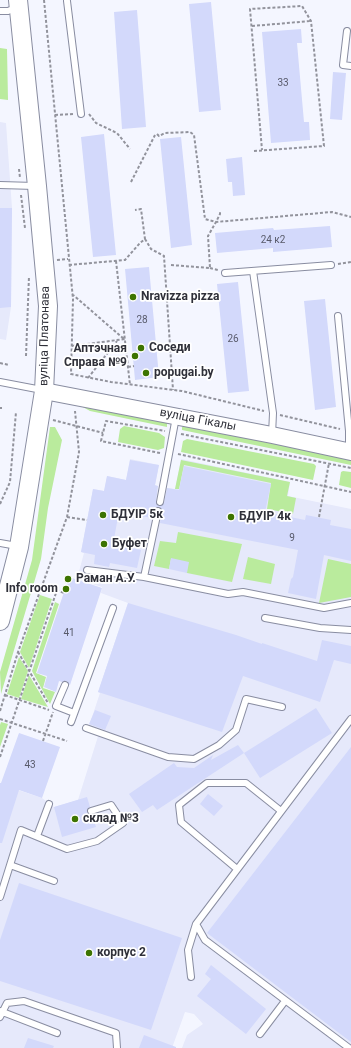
<!DOCTYPE html>
<meta charset="utf-8">
<style>
body{margin:0}
canvas{display:block;background:#f4f6ff}
</style>
<canvas width="351" height="1048"></canvas>
<script>
const c = document.querySelector('canvas').getContext('2d');
c.lineJoin = 'round';
function paint(path, color) { c.fillStyle = color; c.fill(path, 'evenodd'); }
const shape = rows => new Path2D(rows.map(r => 'M' + r).join(''));
function stroke(path, color, width, dash) { c.strokeStyle = color; c.lineWidth = width; c.lineCap = dash ? 'butt' : 'round'; c.setLineDash(dash || []); c.stroke(path); }
function label(font, color, halo, rows, align = 'center') {
  c.font = font + ' Roboto,sans-serif'; c.lineWidth = 3.5; c.setLineDash([]); c.textBaseline = 'middle'; c.strokeStyle = halo; c.fillStyle = color; for (const [text, x, y, turn = 0] of rows) {
    c.save(); c.translate(x, y); c.rotate((+turn || 0) * Math.PI / 180); c.textAlign = isNaN(turn) ? turn : align; if (halo) c.strokeText(text, 0, 0); c.fillText(text, 0, 0); c.restore();
  }
}
paint(shape([
 [0,122,6,123,12,208,11,307,6,340,0,339],
 [130,459,159,465,152,501,164,503,167,488,175,489,181,459,290,482,288,496,351,509,351,1048,182,1048,187,1035,203,1024,194,1014,185,1012,172,1048,0,1048,0,784,42,798,54,807,78,800,100,730,89,726,100,693,98,692,128,603,101,593,102,587,77,579,84,553,81,552,93,489,104,491,107,476,126,480]
]), '#e6e9fb');
paint(shape([
 [0,48,7,49,8,100,0,99],
 [81,406,167,423,167,427,90,411],
 [185,424,351,458,351,465,182,430,182,427],
 [124,426,159,433,165,437,164,448,158,450,118,442,120,429],
 [50,427,55,427,62,440,48,508,41,559,1,694,0,672,32,560],
 [187,439,314,464,316,466,313,480,181,452,183,441],
 [181,460,290,482,287,496,296,498,293,514,267,509,271,483,184,465,179,489,175,489],
 [343,471,351,472,351,488,339,485,341,472],
 [178,532,242,544,232,582,187,573,171,559,169,569,154,566,160,541,176,543],
 [248,557,275,564,271,584,243,579],
 [328,559,351,564,351,597,319,603],
 [40,595,52,599,29,668,20,652],
 [55,602,59,604,36,673,46,677,43,688,55,692,50,704,32,671],
 [19,657,28,671,19,698,7,694],
 [29,675,48,707,21,699],
 [1,722,8,724,0,747,0,725]
]), '#baeb9d');
paint(shape([
 [211,2,221,110,199,112,189,4],
 [137,10,146,127,122,129,114,12],
 [301,29,302,43,297,43,304,122,309,122,310,140,271,143,262,32],
 [333,72,346,73,342,120,330,119],
 [104,134,116,255,93,257,81,137],
 [181,137,192,245,171,248,160,139],
 [242,157,245,195,233,196,232,182,228,182,226,159],
 [0,208,12,208,11,307,0,308],
 [330,226,332,247,273,252,273,248,217,253,215,233,273,228,274,230],
 [149,267,159,377,135,380,125,269],
 [238,282,249,391,228,393,217,284],
 [325,299,336,407,315,410,304,301],
 [130,460,159,465,155,485,158,486,156,502,157,505,160,506,164,503,167,488,179,490,184,466,271,484,265,512,305,520,306,515,331,520,330,525,351,529,351,561,324,555,316,599,288,593,291,579,293,577,298,550,160,523,162,510,159,507,154,508,152,518,119,512,113,544,141,550,137,568,110,563,109,567,94,564,95,555,81,552,93,489,104,491,107,476,126,480],
 [171,558,189,562,187,573,169,569],
 [69,577,102,588,70,685,66,681,62,682,59,681,56,692,44,687,47,676,37,673],
 [128,603,236,635,262,644,262,643,317,661,322,640,351,646,351,664,334,660,320,702,243,676,222,732,98,692],
 [316,708,332,733,260,778,244,753],
 [95,710,111,716,105,730,89,724],
 [19,733,60,747,42,798,19,790,2,843,0,843,0,783,1,783],
 [238,745,244,753,157,810,153,805,142,812,129,794,174,763,177,767,194,768,213,755,211,760],
 [351,747,351,1042,207,933],
 [208,794,223,806,214,816,200,804],
 [87,797,90,807,88,808,87,812,88,814,92,815,96,827,62,837,54,807],
 [19,883,182,938,151,1030,0,981,0,940],
 [211,965,266,1009,246,1034,197,996,211,979,205,974],
 [144,1035,176,1047,176,1048,139,1048],
 [28,1038,54,1046,53,1048,24,1048]
]), '#d3d9fb');
const service = shape([
 [67,1,81,114],
 [0,11,8,11,18,7],
 [347,31,343,65,351,66],
 [0,185,35,186],
 [253,271,273,413,272,435],
 [225,273,331,265],
 [338,316,349,431,349,450],
 [0,382,42,390],
 [160,502,176,417],
 [0,543,17,546],
 [87,570,144,577,228,594,243,592,324,608,351,603],
 [144,577,158,511],
 [265,618,320,628,351,630],
 [65,685,56,706,74,713],
 [71,722,113,608],
 [86,728,168,757,194,759,219,745,236,730,246,699,282,707],
 [37,836,49,804],
 [10,865,54,881],
 [237,869,181,822,179,805,207,783,246,783,281,811],
 [0,897,21,830,67,849,97,841,123,823,111,805,91,811],
 [191,977,188,950,196,924],
 [0,1011,57,1033],
 [0,1017,7,1003,24,1001,116,1033,117,1048],
 [260,1034,285,1001],
 [349,1048,205,940,196,924,351,719]
]);
const tertiary = shape([
 [44,391,272,435,351,452]
]);
const secondary = shape([
 [0,621,19,547,44,391,48,306,37,186,18,0]
]);
stroke(service, '#898da1', 8);
stroke(tertiary, '#898da1', 18);
stroke(secondary, '#898da1', 20);
stroke(shape([
 [44,0,73,299,71,374,111,382,182,391,264,411],
 [252,26,311,21],
 [89,114,96,123,117,133,130,149],
 [55,115,73,114],
 [157,134,159,136,165,133,190,132,194,135,205,219,216,222,332,212,351,217],
 [254,151,324,146,311,21,302,6,250,9,262,150],
 [19,169,20,178],
 [131,182,155,135],
 [21,195,25,228],
 [145,239,151,249,164,256,173,390],
 [57,260,68,259],
 [116,261,130,385],
 [338,264,351,262],
 [69,265,125,260,140,243,145,239,141,209,135,210],
 [171,265,210,268,208,236,216,222,220,214,220,212],
 [210,268,218,270],
 [72,294,124,339],
 [72,346,125,339],
 [26,356,29,276],
 [0,363,9,365],
 [128,367,134,366],
 [88,378,117,341],
 [0,408,2,408],
 [280,415,340,429],
 [53,420,103,433],
 [181,434,351,468],
 [160,453,101,441,106,421,165,431],
 [178,454,351,492],
 [0,504,10,482,16,412],
 [67,517,87,520],
 [319,517,329,463],
 [42,585,64,593],
 [18,652,48,703],
 [5,695,49,710],
 [0,711,18,652,67,517,79,452,75,411],
 [0,719,67,741],
 [43,741,53,712],
 [0,757,57,590]
]), '#92939c', 2, [3, 2]);
stroke(service, '#fff', 6);
stroke(tertiary, '#fff', 16);
stroke(secondary, '#fff', 18);
for (const [x, y, r, color] of [
 [133,297,4,"#3d7401"],
 [141,348,4,"#3d7401"],
 [135,356,4,"#3d7401"],
 [146,373,4,"#3d7401"],
 [103,515,4,"#3d7401"],
 [231,517,4,"#3d7401"],
 [104,544,4,"#3d7401"],
 [68,579,4,"#3d7401"],
 [66,589,4,"#3d7401"],
 [75,819,4,"#3d7401"],
 [89,953,4,"#3d7401"]
]) { const dot = new Path2D(); dot.arc(x, y, r, 0, 2 * Math.PI); c.fillStyle = color; c.fill(dot); stroke(dot, '#fff', 1.5); }
label('10px', '#585a6a', null, [
 ["33",283,83],
 ["24 к2",273,240],
 ["28",142,320],
 ["26",233,339],
 ["9",292,538],
 ["41",69,633],
 ["43",30,765]
]);
label('bold 12px', '#2f3039', '#fff', [
 ["Nravizza pizza",141,297],
 ["Соседи",149,348],
 ["Аптэчная",127,349,"right"],
 ["Справа №9",127,363,"right"],
 ["popugai.by",154,373],
 ["БДУІР 5к",111,515],
 ["БДУІР 4к",239,517],
 ["Буфет",112,544],
 ["Раман А.У.",76,579],
 ["Info room",58,589,"right"],
 ["склад №3",83,819],
 ["корпус 2",97,953]
], 'left');
label('12px', '#2f3039', '#fff', [
 ["вуліца Платонава",45,336,-89],
 ["вуліца Гікалы",198,420,11]
]);
</script>
